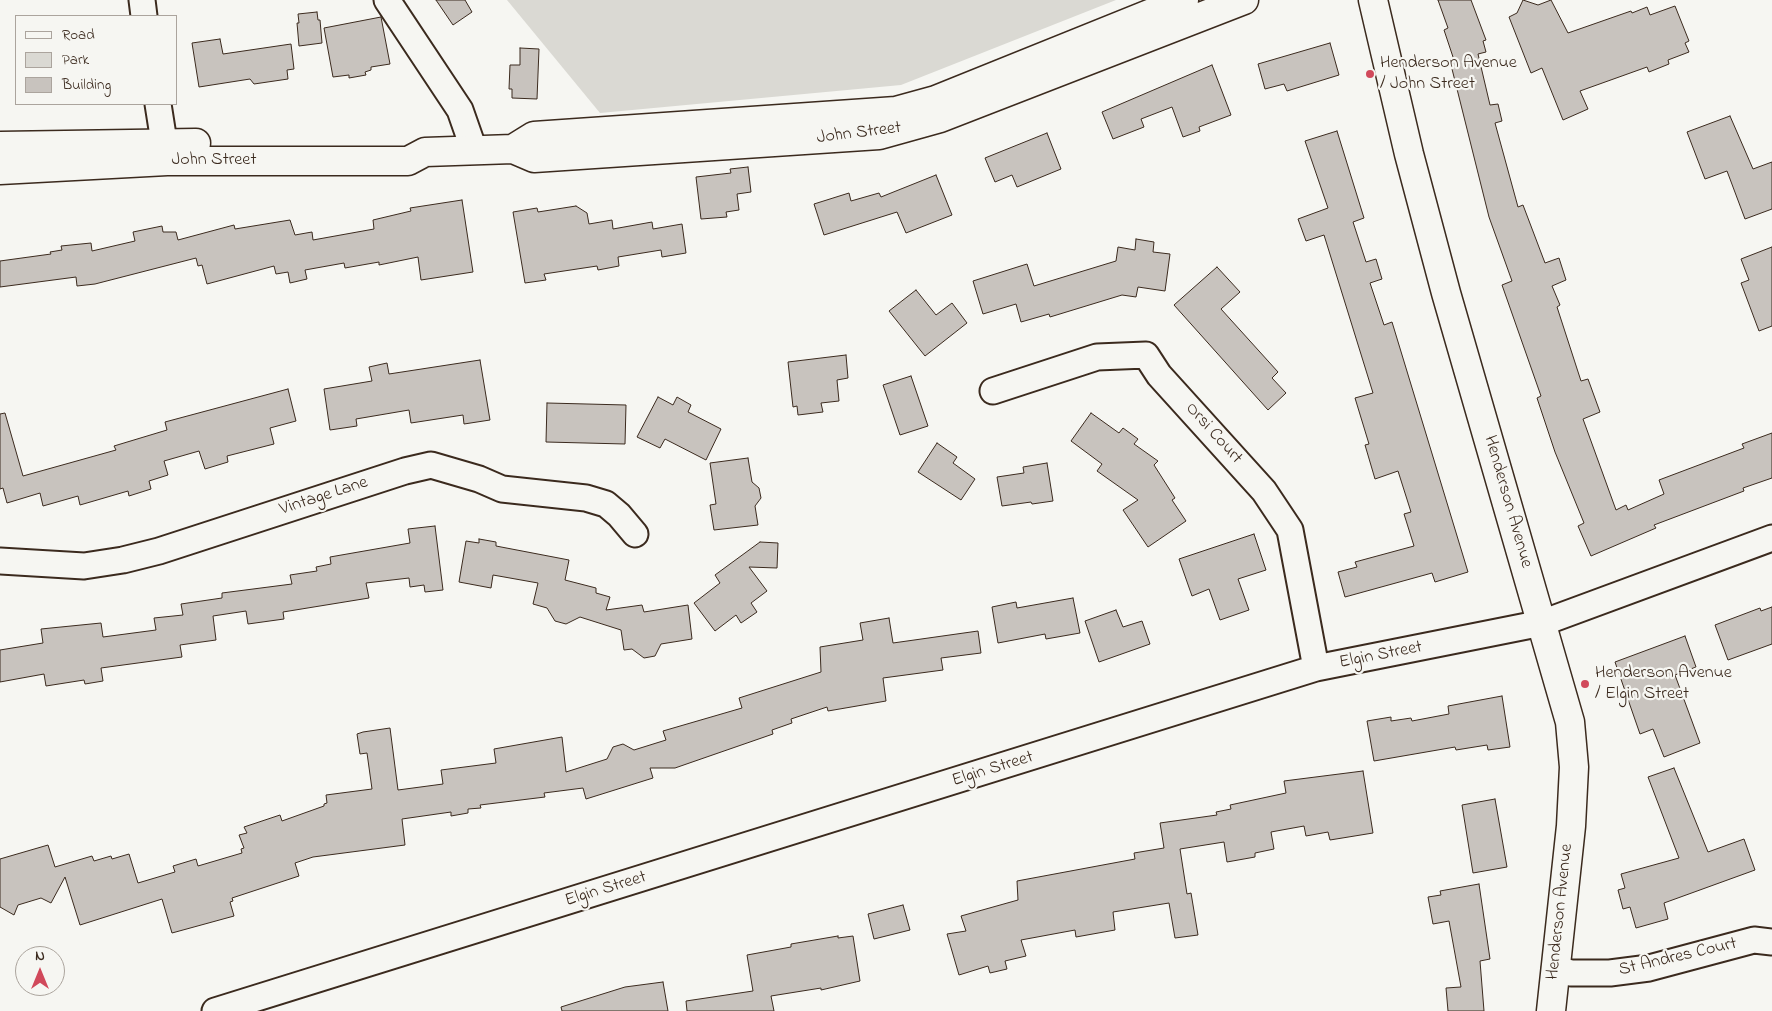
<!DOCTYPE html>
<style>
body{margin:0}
#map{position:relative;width:1772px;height:1011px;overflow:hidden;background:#f6f6f2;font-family:"Indie Flower",sans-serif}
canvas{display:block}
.legend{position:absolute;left:15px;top:15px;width:162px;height:90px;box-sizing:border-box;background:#f6f6f2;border:1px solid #aba49d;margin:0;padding:6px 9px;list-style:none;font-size:15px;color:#3b2a1e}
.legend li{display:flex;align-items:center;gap:10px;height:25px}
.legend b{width:25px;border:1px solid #aba49d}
.north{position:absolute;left:15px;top:946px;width:50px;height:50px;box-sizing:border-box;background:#f6f6f2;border:1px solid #aba49d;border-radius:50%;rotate:0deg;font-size:14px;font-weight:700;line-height:20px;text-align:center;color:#3b2a1e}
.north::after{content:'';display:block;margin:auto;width:18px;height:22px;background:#d1495b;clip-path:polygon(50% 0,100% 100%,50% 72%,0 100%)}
</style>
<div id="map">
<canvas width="1772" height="1011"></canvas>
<ul class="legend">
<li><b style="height:6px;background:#f6f6f2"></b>Road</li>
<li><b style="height:14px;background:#dad9d3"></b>Park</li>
<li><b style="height:14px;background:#c8c3be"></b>Building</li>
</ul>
<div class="north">N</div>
</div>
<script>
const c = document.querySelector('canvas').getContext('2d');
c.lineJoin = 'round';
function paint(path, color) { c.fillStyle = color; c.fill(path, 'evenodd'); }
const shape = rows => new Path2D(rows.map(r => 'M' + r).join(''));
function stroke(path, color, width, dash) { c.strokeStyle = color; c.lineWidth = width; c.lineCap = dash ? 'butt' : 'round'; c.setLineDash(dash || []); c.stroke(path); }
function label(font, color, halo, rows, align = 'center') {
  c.font = font + ' "Indie Flower",sans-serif'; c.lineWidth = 4.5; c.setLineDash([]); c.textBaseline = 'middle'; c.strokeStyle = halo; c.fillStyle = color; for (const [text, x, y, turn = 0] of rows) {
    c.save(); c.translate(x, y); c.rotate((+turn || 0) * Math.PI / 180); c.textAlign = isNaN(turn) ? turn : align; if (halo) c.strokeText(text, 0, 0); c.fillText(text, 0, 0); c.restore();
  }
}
paint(shape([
 [507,0,1116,0,901,85,600,113]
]), '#dad9d3');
const building = shape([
 [436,0,465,0,472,12,453,25,436,0],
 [1438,0,1471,0,1486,40,1483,41,1486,52,1478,54,1490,105,1498,104,1502,121,1495,123,1518,207,1523,205,1545,263,1559,258,1566,280,1552,286,1560,305,1557,307,1581,381,1588,379,1600,412,1583,419,1616,510,1626,505,1628,510,1664,494,1659,480,1744,448,1742,444,1772,433,1772,478,1743,488,1744,491,1654,525,1656,528,1591,556,1578,526,1584,523,1555,452,1537,398,1541,396,1502,285,1512,281,1489,217,1450,61,1454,60,1444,30,1448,28,1438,0],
 [1523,0,1538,5,1551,0,1568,33,1631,11,1632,13,1647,7,1650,15,1675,6,1689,41,1685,43,1689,52,1668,60,1669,64,1649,72,1647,67,1580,91,1588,109,1563,120,1542,68,1531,73,1509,17,1517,13,1523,0],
 [317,12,318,20,320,20,322,43,299,46,297,23,299,23,298,14,317,12],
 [381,17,390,64,371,67,371,70,365,72,366,75,349,78,349,75,333,77,324,28,381,17],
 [220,39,223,54,291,44,294,69,287,70,288,79,254,84,250,79,199,87,192,43,220,39],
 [1330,43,1339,75,1287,91,1284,84,1265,89,1258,64,1330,43],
 [520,48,539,49,537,99,512,98,512,89,509,89,510,65,520,65,520,48],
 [1212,65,1231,115,1199,127,1200,131,1183,137,1172,107,1141,119,1144,127,1113,139,1102,112,1212,65],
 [1730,116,1753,169,1772,162,1772,209,1745,219,1727,171,1705,179,1687,132,1730,116],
 [1337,131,1364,218,1353,222,1366,262,1376,259,1382,279,1370,283,1384,325,1392,322,1468,572,1435,582,1432,573,1345,597,1338,572,1357,567,1355,562,1414,546,1404,514,1411,512,1398,471,1375,479,1365,445,1369,444,1355,398,1373,393,1324,235,1306,241,1298,219,1328,208,1305,141,1337,131],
 [1047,133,1061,169,1017,187,1012,175,995,182,985,158,1047,133],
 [748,167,751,192,737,194,739,210,726,212,727,217,701,219,696,177,731,173,730,169,748,167],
 [936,175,952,215,906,233,897,212,824,235,814,204,849,193,851,201,879,193,881,197,936,175],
 [462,200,473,272,421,280,418,257,379,265,379,262,345,268,344,263,305,270,307,279,290,283,288,272,276,274,274,266,207,284,202,265,198,266,196,258,95,284,77,286,76,277,0,287,0,261,51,254,50,252,62,250,61,246,91,243,92,251,135,241,133,232,162,226,163,232,176,232,178,240,234,225,235,229,290,220,295,235,312,232,313,240,374,229,373,220,411,211,410,208,462,200],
 [576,206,587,213,589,224,612,220,613,229,652,222,653,229,682,224,686,253,662,257,661,250,618,257,619,266,598,270,597,266,544,274,546,280,525,283,513,212,537,208,538,212,576,206],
 [1136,239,1154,242,1153,252,1170,254,1165,291,1138,287,1136,297,1122,295,1050,317,1049,314,1021,322,1016,304,983,314,973,281,1027,264,1034,286,1116,261,1118,247,1135,250,1136,239],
 [1772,247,1772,326,1759,331,1741,283,1749,280,1741,259,1772,247],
 [1217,267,1240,292,1221,309,1278,372,1272,378,1286,393,1268,410,1174,305,1217,267],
 [916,290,936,315,952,303,967,323,925,356,889,311,916,290],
 [846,355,848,378,837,380,839,401,821,403,823,412,798,415,797,406,793,407,788,362,846,355],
 [480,360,490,420,464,424,463,415,411,423,409,410,356,419,357,426,330,430,324,389,372,381,369,367,387,363,389,374,480,360],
 [911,376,928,426,900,435,883,385,911,376],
 [288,389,296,421,270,428,274,444,227,456,228,462,205,469,199,451,164,461,168,475,149,481,151,489,129,496,128,491,80,505,78,496,43,506,40,493,7,503,3,488,0,489,0,414,5,413,23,476,116,450,114,446,167,430,165,422,288,389],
 [658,397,673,405,677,397,691,405,688,412,721,429,706,460,665,439,660,448,637,437,658,397],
 [547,403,626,405,625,444,546,442,547,403],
 [1091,413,1119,433,1123,428,1138,439,1134,444,1158,461,1154,465,1175,498,1172,500,1186,521,1148,547,1123,510,1138,500,1097,471,1102,464,1071,441,1091,413],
 [937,443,957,457,953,463,975,479,961,500,918,472,937,443],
 [748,458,752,482,759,488,761,498,755,506,758,525,714,530,710,505,716,504,710,463,748,458],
 [1047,463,1053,501,1032,504,1031,502,1002,506,997,477,1024,473,1023,467,1047,463],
 [435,526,443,590,425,592,424,585,410,587,409,578,366,583,369,598,283,612,284,619,248,624,246,611,213,616,216,640,180,645,182,657,101,668,103,681,85,684,84,680,46,686,44,674,0,682,0,650,43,643,41,629,101,623,103,637,156,630,154,618,183,615,181,604,222,598,222,593,292,584,290,575,317,571,316,567,331,564,330,557,410,543,408,529,435,526],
 [1254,534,1266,570,1238,579,1249,610,1220,620,1209,589,1192,596,1179,559,1254,534],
 [479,539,496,542,496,546,569,560,565,580,596,588,596,593,610,597,606,610,642,605,644,612,688,605,692,639,661,644,655,656,644,658,632,649,624,650,621,630,580,617,566,624,555,621,547,608,533,604,538,583,493,575,491,588,459,582,466,541,479,543,479,539],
 [760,542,778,543,777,568,749,567,767,591,751,603,757,612,741,623,736,615,715,631,694,603,720,583,715,575,760,542],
 [1073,598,1080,633,1046,639,1045,634,998,643,992,607,1016,602,1017,608,1073,598],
 [1772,607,1772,644,1728,660,1715,625,1760,608,1761,611,1772,607],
 [1116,610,1123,627,1142,621,1150,644,1099,662,1085,621,1116,610],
 [889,618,893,643,978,631,981,653,941,658,943,670,883,678,886,701,828,711,827,707,791,719,792,723,772,730,773,734,675,768,650,768,653,778,586,799,583,788,544,793,545,797,480,805,481,808,468,809,468,813,451,816,451,812,402,819,405,845,313,857,295,863,299,876,232,898,233,901,230,902,234,916,172,933,162,899,80,925,65,877,51,903,41,898,18,905,14,915,0,907,0,859,48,845,55,867,92,856,94,861,111,856,112,859,129,854,138,883,175,872,173,866,196,859,198,866,242,853,241,849,244,848,239,835,247,833,244,827,280,815,282,821,324,806,324,804,327,803,326,795,372,789,367,753,360,754,357,734,363,732,390,728,398,790,443,784,441,770,496,763,494,749,562,737,566,772,607,759,613,747,623,744,634,750,666,740,663,731,742,708,739,698,821,672,820,647,863,640,860,623,889,618],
 [1685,636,1696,667,1675,675,1700,743,1664,757,1653,729,1640,734,1615,662,1685,636],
 [1502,696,1510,747,1488,750,1487,745,1456,750,1455,747,1374,761,1367,721,1391,717,1391,721,1411,718,1412,721,1449,714,1448,706,1502,696],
 [1674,768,1708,852,1744,839,1755,870,1664,903,1668,919,1636,928,1630,907,1623,909,1618,890,1625,888,1621,874,1679,858,1648,777,1674,768],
 [1363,771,1373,833,1330,840,1328,832,1306,836,1304,826,1271,832,1274,849,1255,853,1255,857,1227,862,1224,842,1180,849,1187,894,1191,893,1198,935,1175,938,1169,903,1113,912,1115,930,1076,937,1075,930,1021,940,1026,956,1005,961,1007,969,990,973,988,966,959,975,947,934,966,931,961,916,1018,900,1017,881,1135,859,1134,853,1164,848,1160,823,1217,815,1216,812,1231,809,1230,805,1286,793,1284,781,1363,771],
 [1495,799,1507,867,1473,873,1462,805,1495,799],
 [1479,884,1490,959,1480,961,1484,1011,1448,1011,1446,988,1461,987,1449,921,1433,924,1428,897,1441,895,1440,891,1479,884],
 [903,905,910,930,874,939,868,914,903,905],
 [838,936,838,938,853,936,860,981,821,990,821,988,771,996,774,1011,687,1011,686,1001,753,991,747,955,791,947,791,944,838,936],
 [663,982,668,1011,562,1011,561,1007,625,987,663,982]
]);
paint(building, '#c8c3be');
stroke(building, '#3b2a1e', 1);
const minor = shape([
 [142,0,144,16],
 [387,0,460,110,474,150],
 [158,104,167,161],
 [993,391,1097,357,1146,355,1159,375,1264,491,1290,530,1316,668],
 [0,561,84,566,123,560,159,551,405,471,431,465,479,479,502,489,586,498,606,504,619,515,635,534],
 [1555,969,1571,973,1610,973,1649,968,1754,940,1772,942],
 [215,1011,1316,668,1542,623,1772,538]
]);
const tertiary = shape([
 [1373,0,1409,154,1446,293,1570,722,1574,767,1571,826,1551,1011]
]);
const secondary = shape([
 [0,146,196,143],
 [513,149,534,136,896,111,936,100,1184,0],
 [0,170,167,161,408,161,425,152,513,149,534,158,879,135,940,118,1244,0]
]);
stroke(minor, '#3b2a1e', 29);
stroke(tertiary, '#3b2a1e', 31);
stroke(secondary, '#3b2a1e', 31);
stroke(minor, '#f6f6f2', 25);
stroke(tertiary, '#f6f6f2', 28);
stroke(secondary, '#f6f6f2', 28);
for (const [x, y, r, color] of [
 [1370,74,5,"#d1495b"],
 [1585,684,5,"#d1495b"]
]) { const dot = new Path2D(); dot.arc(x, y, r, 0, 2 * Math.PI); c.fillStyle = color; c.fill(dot); stroke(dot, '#f6f6f2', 2); }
label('18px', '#3b2a1e', '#f6f6f2', [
 ["Henderson Avenue",1380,64],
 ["/ John Street",1380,85],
 ["Henderson Avenue",1595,674],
 ["/ Elgin Street",1595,695]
], 'left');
label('18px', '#3b2a1e', '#f6f6f2', [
 ["John Street",859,134,-7],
 ["John Street",214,161],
 ["Orsi Court",1213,434,48],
 ["Vintage Lane",324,497,-18],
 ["Henderson Avenue",1507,502,74],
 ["Elgin Street",1381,656,-11],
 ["Elgin Street",993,770,-17],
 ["Elgin Street",606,890,-17],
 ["Henderson Avenue",1561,912,-84],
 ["St Andres Court",1678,958,-13]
]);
</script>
